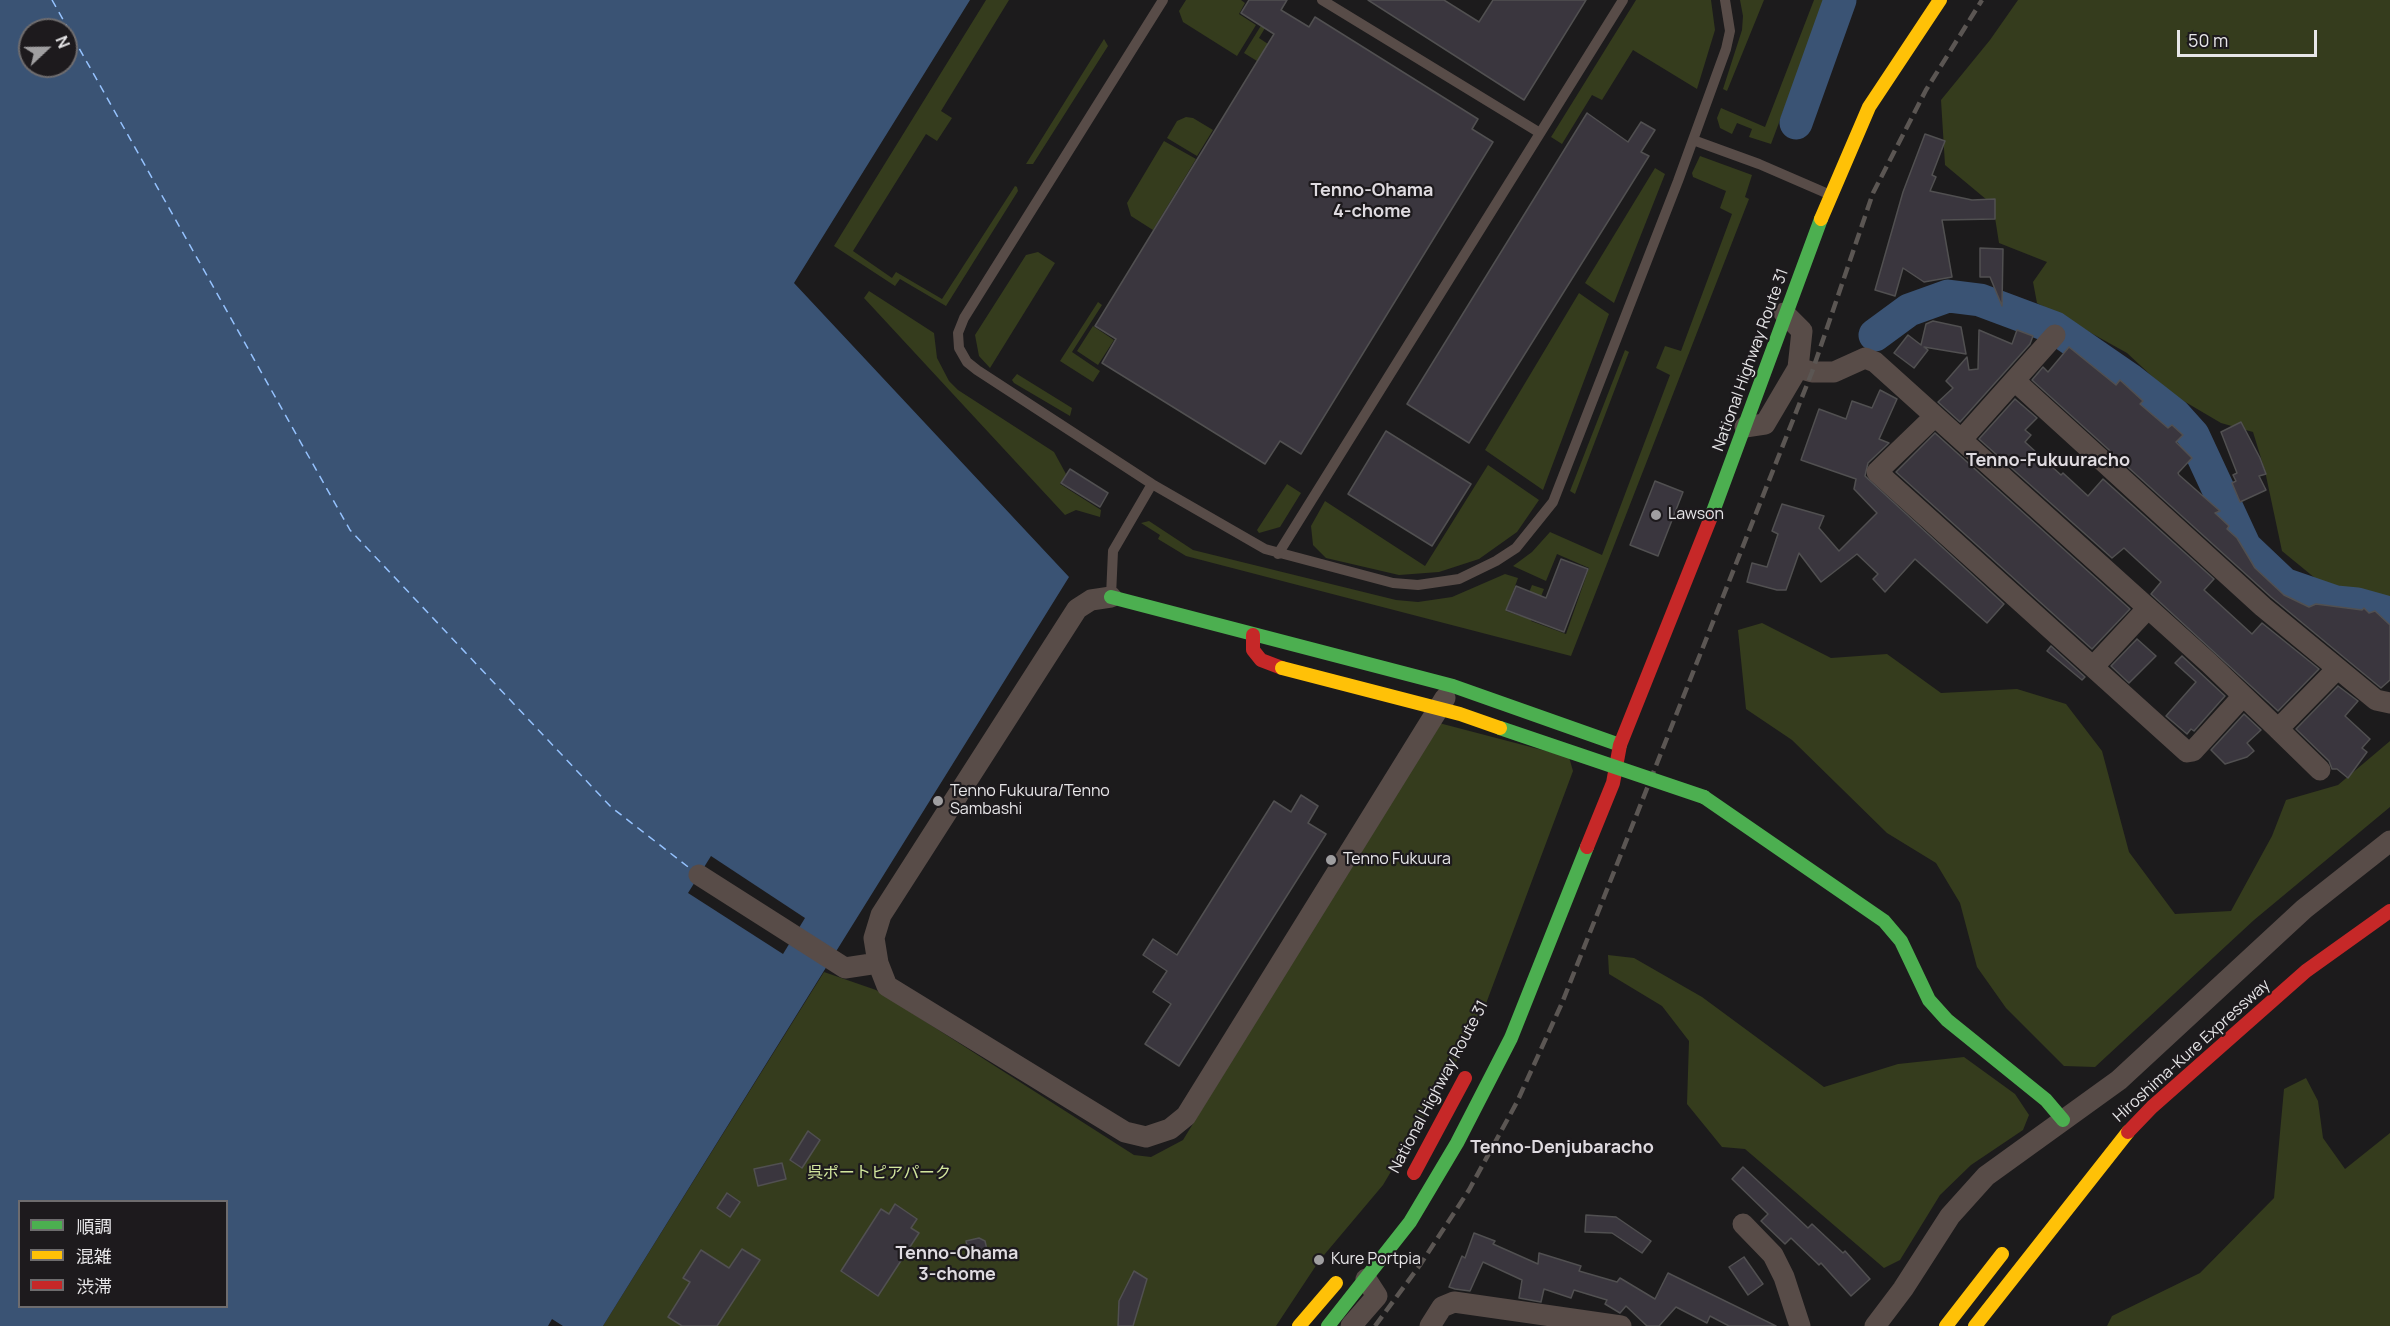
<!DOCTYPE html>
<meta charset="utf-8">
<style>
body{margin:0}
#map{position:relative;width:2390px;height:1326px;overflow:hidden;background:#1c1b1c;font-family:Manrope,"Noto Sans JP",sans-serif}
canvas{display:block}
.legend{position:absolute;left:18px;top:1200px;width:210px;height:108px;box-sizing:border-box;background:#1d1a1d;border:2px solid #6e6c6e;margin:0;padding:8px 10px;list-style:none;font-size:18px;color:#e7e6e8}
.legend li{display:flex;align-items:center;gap:12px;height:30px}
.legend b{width:30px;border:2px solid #6e6c6e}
.north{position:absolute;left:18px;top:18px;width:60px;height:60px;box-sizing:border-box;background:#1d1a1d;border:2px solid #6e6c6e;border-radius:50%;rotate:68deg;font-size:16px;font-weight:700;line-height:24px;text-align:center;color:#e7e6e8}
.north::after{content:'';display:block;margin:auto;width:21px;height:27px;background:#a09fa1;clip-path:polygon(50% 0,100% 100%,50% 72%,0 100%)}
.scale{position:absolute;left:2177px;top:30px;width:140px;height:27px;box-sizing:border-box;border:3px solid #e7e6e8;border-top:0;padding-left:8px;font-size:18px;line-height:21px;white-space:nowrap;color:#e7e6e8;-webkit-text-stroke:4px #1d1a1d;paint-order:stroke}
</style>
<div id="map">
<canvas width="2390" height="1326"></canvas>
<ul class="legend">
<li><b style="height:8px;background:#4caf50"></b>順調</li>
<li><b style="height:8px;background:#ffc107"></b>混雑</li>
<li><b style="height:8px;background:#c62828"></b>渋滞</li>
</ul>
<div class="north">N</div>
<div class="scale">50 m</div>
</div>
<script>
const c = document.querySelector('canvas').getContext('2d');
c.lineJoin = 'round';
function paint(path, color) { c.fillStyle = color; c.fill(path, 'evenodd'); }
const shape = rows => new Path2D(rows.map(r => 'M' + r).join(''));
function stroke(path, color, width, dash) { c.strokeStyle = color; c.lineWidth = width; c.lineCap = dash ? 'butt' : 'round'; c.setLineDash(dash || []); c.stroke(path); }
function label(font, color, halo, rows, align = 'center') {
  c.font = font + ' Manrope,"Noto Sans JP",sans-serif'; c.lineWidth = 4.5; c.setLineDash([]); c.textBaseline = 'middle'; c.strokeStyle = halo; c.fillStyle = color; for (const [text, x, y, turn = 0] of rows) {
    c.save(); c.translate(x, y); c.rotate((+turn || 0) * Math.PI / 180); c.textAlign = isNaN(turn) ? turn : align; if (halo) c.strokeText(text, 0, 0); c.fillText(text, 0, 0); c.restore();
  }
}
paint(shape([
 [986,0,1009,0,941,111,952,118,937,141,926,134,853,251,892,278,896,272,942,299,1015,186,1017,187,1018,191,946,306,900,279,895,286,834,246],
 [1186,0,1241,0,1245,3,1239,14,1256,25,1237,56,1183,22,1179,11],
 [1636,0,1711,0,1715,30,1697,89,1633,50,1602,100,1592,95,1562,144,1551,137],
 [1740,0,1764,0,1727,91,1723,89,1742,30,1743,16],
 [1814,0,1825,0,1771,144,1749,137,1752,129,1737,123,1732,134,1720,128,1717,118,1721,108,1765,127],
 [2018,0,2390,0,2390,609,2332,592,2282,551,2265,471,2253,432,2221,423,2170,393,2127,353,2037,303,2033,282,2047,262,1999,243,1993,205,1945,165,1941,100,1990,40],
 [1267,16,1271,18,1259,38,1268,44,1257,61,1244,53],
 [1104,39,1108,46,1033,164,1026,164],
 [1186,117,1193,118,1213,130,1197,156,1167,138,1177,121],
 [1164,141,1196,159,1153,230,1131,216,1127,203],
 [1700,156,1752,175,1745,197,1749,199,1571,656,1186,556,1158,539,1160,535,1141,523,1149,521,1193,550,1396,600,1418,602,1452,597,1505,574,1518,578,1506,611,1520,616,1532,585,1544,589,1531,621,1566,634,1589,568,1557,554,1546,581,1513,566,1532,552,1550,532,1602,555,1670,375,1656,368,1665,346,1681,351,1732,214,1720,208,1726,191,1693,177,1692,173],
 [1655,168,1665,174,1614,303,1585,283],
 [1038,252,1055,263,990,368,979,356,975,335,1026,255],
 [869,291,934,333,937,358,949,381,958,390,1054,452,1066,474,1060,484,1101,510,1100,517,1076,510,1065,515,864,298],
 [1579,293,1609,314,1543,490,1485,450],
 [1098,302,1102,305,1072,352,1100,371,1093,382,1060,361],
 [1093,326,1114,340,1098,365,1077,351],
 [1625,350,1629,352,1575,494,1570,491],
 [1017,374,1072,408,1070,416,1014,383,1012,380],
 [1488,465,1539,500,1517,532,1479,559,1439,572,1399,575,1326,558,1313,545,1311,526,1325,501,1425,566],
 [1287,484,1301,493,1280,527,1259,533,1257,530],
 [1762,623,1831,658,1887,654,1941,693,2017,689,2066,704,2102,751,2129,852,2175,914,2231,911,2272,836,2286,800,2338,785,2390,741,2390,807,2254,920,2095,1067,2064,1066,2006,1008,1977,967,1960,903,1936,863,1887,833,1792,740,1746,709,1738,630],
 [1439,723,1569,757,1573,771,1478,1025,1383,1185,1319,1261,1276,1326,603,1326,824,972,876,990,1134,1155,1151,1157,1183,1140],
 [1608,955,1634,958,1702,997,1824,1087,1898,1064,1964,1057,2015,1094,2029,1115,2023,1130,1971,1165,1940,1195,1900,1260,1884,1268,1745,1149,1722,1147,1687,1104,1689,1041,1662,1006,1609,974],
 [2306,1078,2318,1101,2323,1138,2345,1169,2390,1133,2390,1326,2107,1326,2112,1316,2200,1273,2274,1198,2284,1089]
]), '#353c1d');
paint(shape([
 [0,0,970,0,794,283,1069,577,603,1326,563,1326,552,1319,548,1326,0,1326],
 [30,30,66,30,66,66,30,66],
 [20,1202,226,1202,226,1306,20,1306]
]), '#3a5374');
paint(shape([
 [711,856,805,918,783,954,688,893]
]), '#1c1b1c');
stroke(shape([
 [1796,123,1840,0],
 [1875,335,1909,310,1948,296,1980,300,2055,328,2129,379,2175,415,2193,435,2245,547,2284,584,2336,602,2357,604,2390,613]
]), '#3a5374', 33);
stroke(shape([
 [52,0,350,530,611,807,692,870]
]), '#95c2fe', 1.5, [8, 6]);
const building = shape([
 [1249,0,1287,0,1281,10,1309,27,1315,17,1478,119,1472,129,1493,142,1301,454,1280,441,1265,464,1102,363,1116,339,1095,326,1274,34,1241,13,1249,0],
 [1368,0,1444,0,1479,22,1493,0,1586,0,1524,100,1368,0],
 [1587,113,1628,142,1641,122,1655,130,1641,152,1649,156,1469,443,1407,404,1587,113],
 [1925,134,1945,141,1932,175,1936,177,1930,191,1972,200,1995,199,1995,219,1942,220,1952,277,1924,282,1903,268,1895,296,1875,290,1903,192,1925,134],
 [1980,248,2003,249,2002,306,1990,277,1980,277,1980,248],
 [1933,321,1961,327,1966,354,1924,347,1928,350,1914,368,1894,353,1908,335,1921,345,1926,324,1933,321],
 [1979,330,2012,344,2017,330,2033,336,2030,344,1960,422,1938,402,1953,388,1946,381,1967,357,1969,370,1978,369,1979,330],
 [2069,347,2116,385,2120,380,2143,401,2140,404,2168,428,2172,425,2183,435,2176,442,2192,458,2178,473,2179,475,2220,511,2215,513,2229,526,2227,529,2237,538,2255,568,2284,595,2309,607,2316,604,2362,610,2364,608,2369,613,2375,611,2390,625,2390,680,2381,688,2271,597,2032,380,2043,367,2048,372,2069,347],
 [1880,390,1897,399,1879,439,1889,443,1868,463,1865,476,2004,604,1987,623,1915,559,1885,592,1873,579,1878,574,1857,554,1821,582,1799,553,1786,590,1777,590,1747,582,1752,563,1767,567,1778,534,1772,531,1782,504,1824,516,1819,528,1839,551,1877,513,1854,489,1856,479,1801,460,1819,409,1846,419,1852,401,1872,408,1880,390],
 [2015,399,2037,418,2025,430,2031,435,2025,442,2061,475,2063,473,2088,496,2103,479,2214,579,2204,590,2252,634,2262,623,2319,669,2278,711,2151,594,2161,582,2124,548,2112,558,1979,439,2015,399],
 [2241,422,2260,458,2266,474,2259,476,2266,490,2240,502,2232,483,2236,481,2233,475,2237,473,2221,432,2241,422],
 [1386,431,1471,484,1432,546,1348,494,1386,431],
 [1935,433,2130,609,2092,649,1896,472,1935,433],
 [1070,469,1108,493,1100,507,1061,483,1070,469],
 [1655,481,1683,492,1658,556,1630,545,1655,481],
 [1561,559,1588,569,1564,632,1506,610,1516,586,1546,598,1561,559],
 [2137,639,2156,656,2129,683,2111,666,2137,639],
 [2051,646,2085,677,2082,680,2047,651,2051,646],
 [2182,656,2225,696,2194,731,2191,729,2187,734,2166,716,2196,682,2175,663,2182,656],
 [2338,686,2358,701,2345,716,2370,739,2362,748,2367,752,2348,778,2337,769,2332,769,2329,761,2296,729,2338,686],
 [2244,714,2261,730,2247,743,2254,751,2247,757,2225,764,2211,750,2244,714],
 [1301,795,1318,806,1308,823,1326,834,1179,1066,1145,1044,1171,1004,1153,992,1167,971,1143,955,1153,939,1177,955,1274,801,1291,812,1301,795],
 [808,1131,820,1140,802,1168,790,1160,808,1131],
 [782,1163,786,1179,758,1186,754,1169,782,1163],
 [1743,1167,1808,1228,1812,1224,1843,1253,1845,1251,1870,1279,1851,1296,1821,1263,1819,1265,1791,1238,1785,1244,1761,1221,1768,1214,1732,1179,1743,1167],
 [727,1193,740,1202,730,1217,717,1208,727,1193],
 [895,1204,917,1219,911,1228,919,1233,878,1296,841,1271,881,1209,889,1214,895,1204],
 [1586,1215,1616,1217,1651,1241,1642,1253,1612,1233,1585,1232,1586,1215],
 [1474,1233,1495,1241,1493,1244,1538,1264,1539,1253,1581,1266,1579,1271,1617,1282,1620,1278,1655,1299,1668,1273,1776,1326,1729,1326,1710,1316,1707,1323,1676,1307,1659,1326,1647,1326,1626,1306,1620,1313,1605,1304,1607,1300,1574,1290,1571,1298,1544,1289,1541,1302,1519,1298,1522,1280,1483,1262,1470,1291,1455,1289,1449,1287,1462,1256,1465,1258,1474,1233],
 [979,1238,985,1241,988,1254,976,1258,969,1254,966,1241,979,1238],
 [742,1249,760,1260,717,1326,682,1326,668,1317,690,1282,683,1278,701,1250,729,1268,742,1249],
 [1744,1257,1763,1284,1748,1295,1729,1267,1744,1257],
 [1134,1271,1147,1279,1133,1326,1118,1326,1119,1301,1134,1271]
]);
paint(building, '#3a363e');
stroke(building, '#515051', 1.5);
stroke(shape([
 [1163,0,964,318,958,333,959,348,967,362,977,370,1152,484,1265,549,1393,583,1418,585,1459,579,1496,561,1516,548,1553,502,1678,181,1726,49,1730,31,1725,0],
 [1322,0,1540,133],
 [1693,140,1759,164,1826,193],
 [1278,554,1623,0],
 [1111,596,1113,551,1152,484]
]), '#584c48', 10);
stroke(shape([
 [1798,368,1812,372,1834,372,1865,358,1875,362,2209,663,2278,729,2336,670],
 [2015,381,2263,607,2376,700,2390,703],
 [1935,416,1877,472,2187,752,2193,751,2243,696],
 [1745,427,1765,424,1798,368,1802,331,1784,313],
 [1962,439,2055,335],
 [1111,597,1091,600,1077,609,881,915,874,938,878,963,887,986,1125,1132,1146,1137,1170,1129,1186,1116,1445,698],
 [2093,667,2148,608],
 [2278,729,2320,770],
 [699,875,845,968,878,963],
 [1743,1224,1773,1255,1784,1277,1800,1326],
 [1351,1326,1377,1296,1366,1279],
 [1430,1326,1442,1307,1454,1302,1621,1326],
 [1875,1326,1903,1289,1950,1216,1986,1176,2119,1080,2304,909,2390,841]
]), '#584c48', 21);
stroke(shape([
 [1711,517,1821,219],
 [1111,597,1453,686,1620,745],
 [1704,797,1884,921,1901,941,1929,1000,1947,1020,2046,1100,2063,1120],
 [1328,1326,1410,1222,1457,1143,1511,1038,1587,847]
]), '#4caf50', 14);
stroke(shape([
 [1821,219,1869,107,1940,0],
 [1299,1326,1336,1283],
 [1946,1326,2002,1254],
 [1975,1326,2128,1132]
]), '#ffc107', 14);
stroke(shape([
 [1253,635,1253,650,1261,660,1282,668],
 [1587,847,1613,783,1620,745,1711,517],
 [2128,1132,2152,1107,2306,971,2390,911],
 [1414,1173,1465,1078]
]), '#c62828', 14);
stroke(shape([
 [1375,1326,1420,1265,1469,1190,1517,1102,1562,1003,1812,372,1873,193,1926,90,1982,0]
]), '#5b5653', 4.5, [12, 6]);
stroke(shape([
 [1500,728,1704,797]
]), '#4caf50', 14);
stroke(shape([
 [1282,668,1460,714,1500,728]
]), '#ffc107', 14);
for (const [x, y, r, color] of [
 [1656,515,6,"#a09fa1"],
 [938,801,6,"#a09fa1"],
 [1331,860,6,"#a09fa1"],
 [1319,1260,6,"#a09fa1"]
]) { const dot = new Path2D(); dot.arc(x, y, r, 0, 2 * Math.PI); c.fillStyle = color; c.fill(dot); stroke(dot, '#1d1a1d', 2); }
label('16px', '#e7e6e8', '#1d1a1d', [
 ["National Highway Route 31",1751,360,-70],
 ["Hiroshima-Kure Expressway",2192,1051,-42],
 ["National Highway Route 31",1439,1087,-62]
]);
label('16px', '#e7e6e8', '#1d1a1d', [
 ["Lawson",1668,515],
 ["Tenno Fukuura/Tenno",950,792],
 ["Sambashi",950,810],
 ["Tenno Fukuura",1343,860],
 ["Kure Portpia",1331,1260]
], 'left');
label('16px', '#d2e69d', '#1d1a1d', [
 ["呉ポートピアパーク",879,1174]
]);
label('bold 18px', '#dfdbe0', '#1d1a1d', [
 ["Tenno-Ohama",1372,191],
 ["4-chome",1372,212],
 ["Tenno-Fukuuracho",2048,461],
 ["Tenno-Denjubaracho",1562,1148],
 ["Tenno-Ohama",957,1254],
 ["3-chome",957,1275]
]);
</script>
